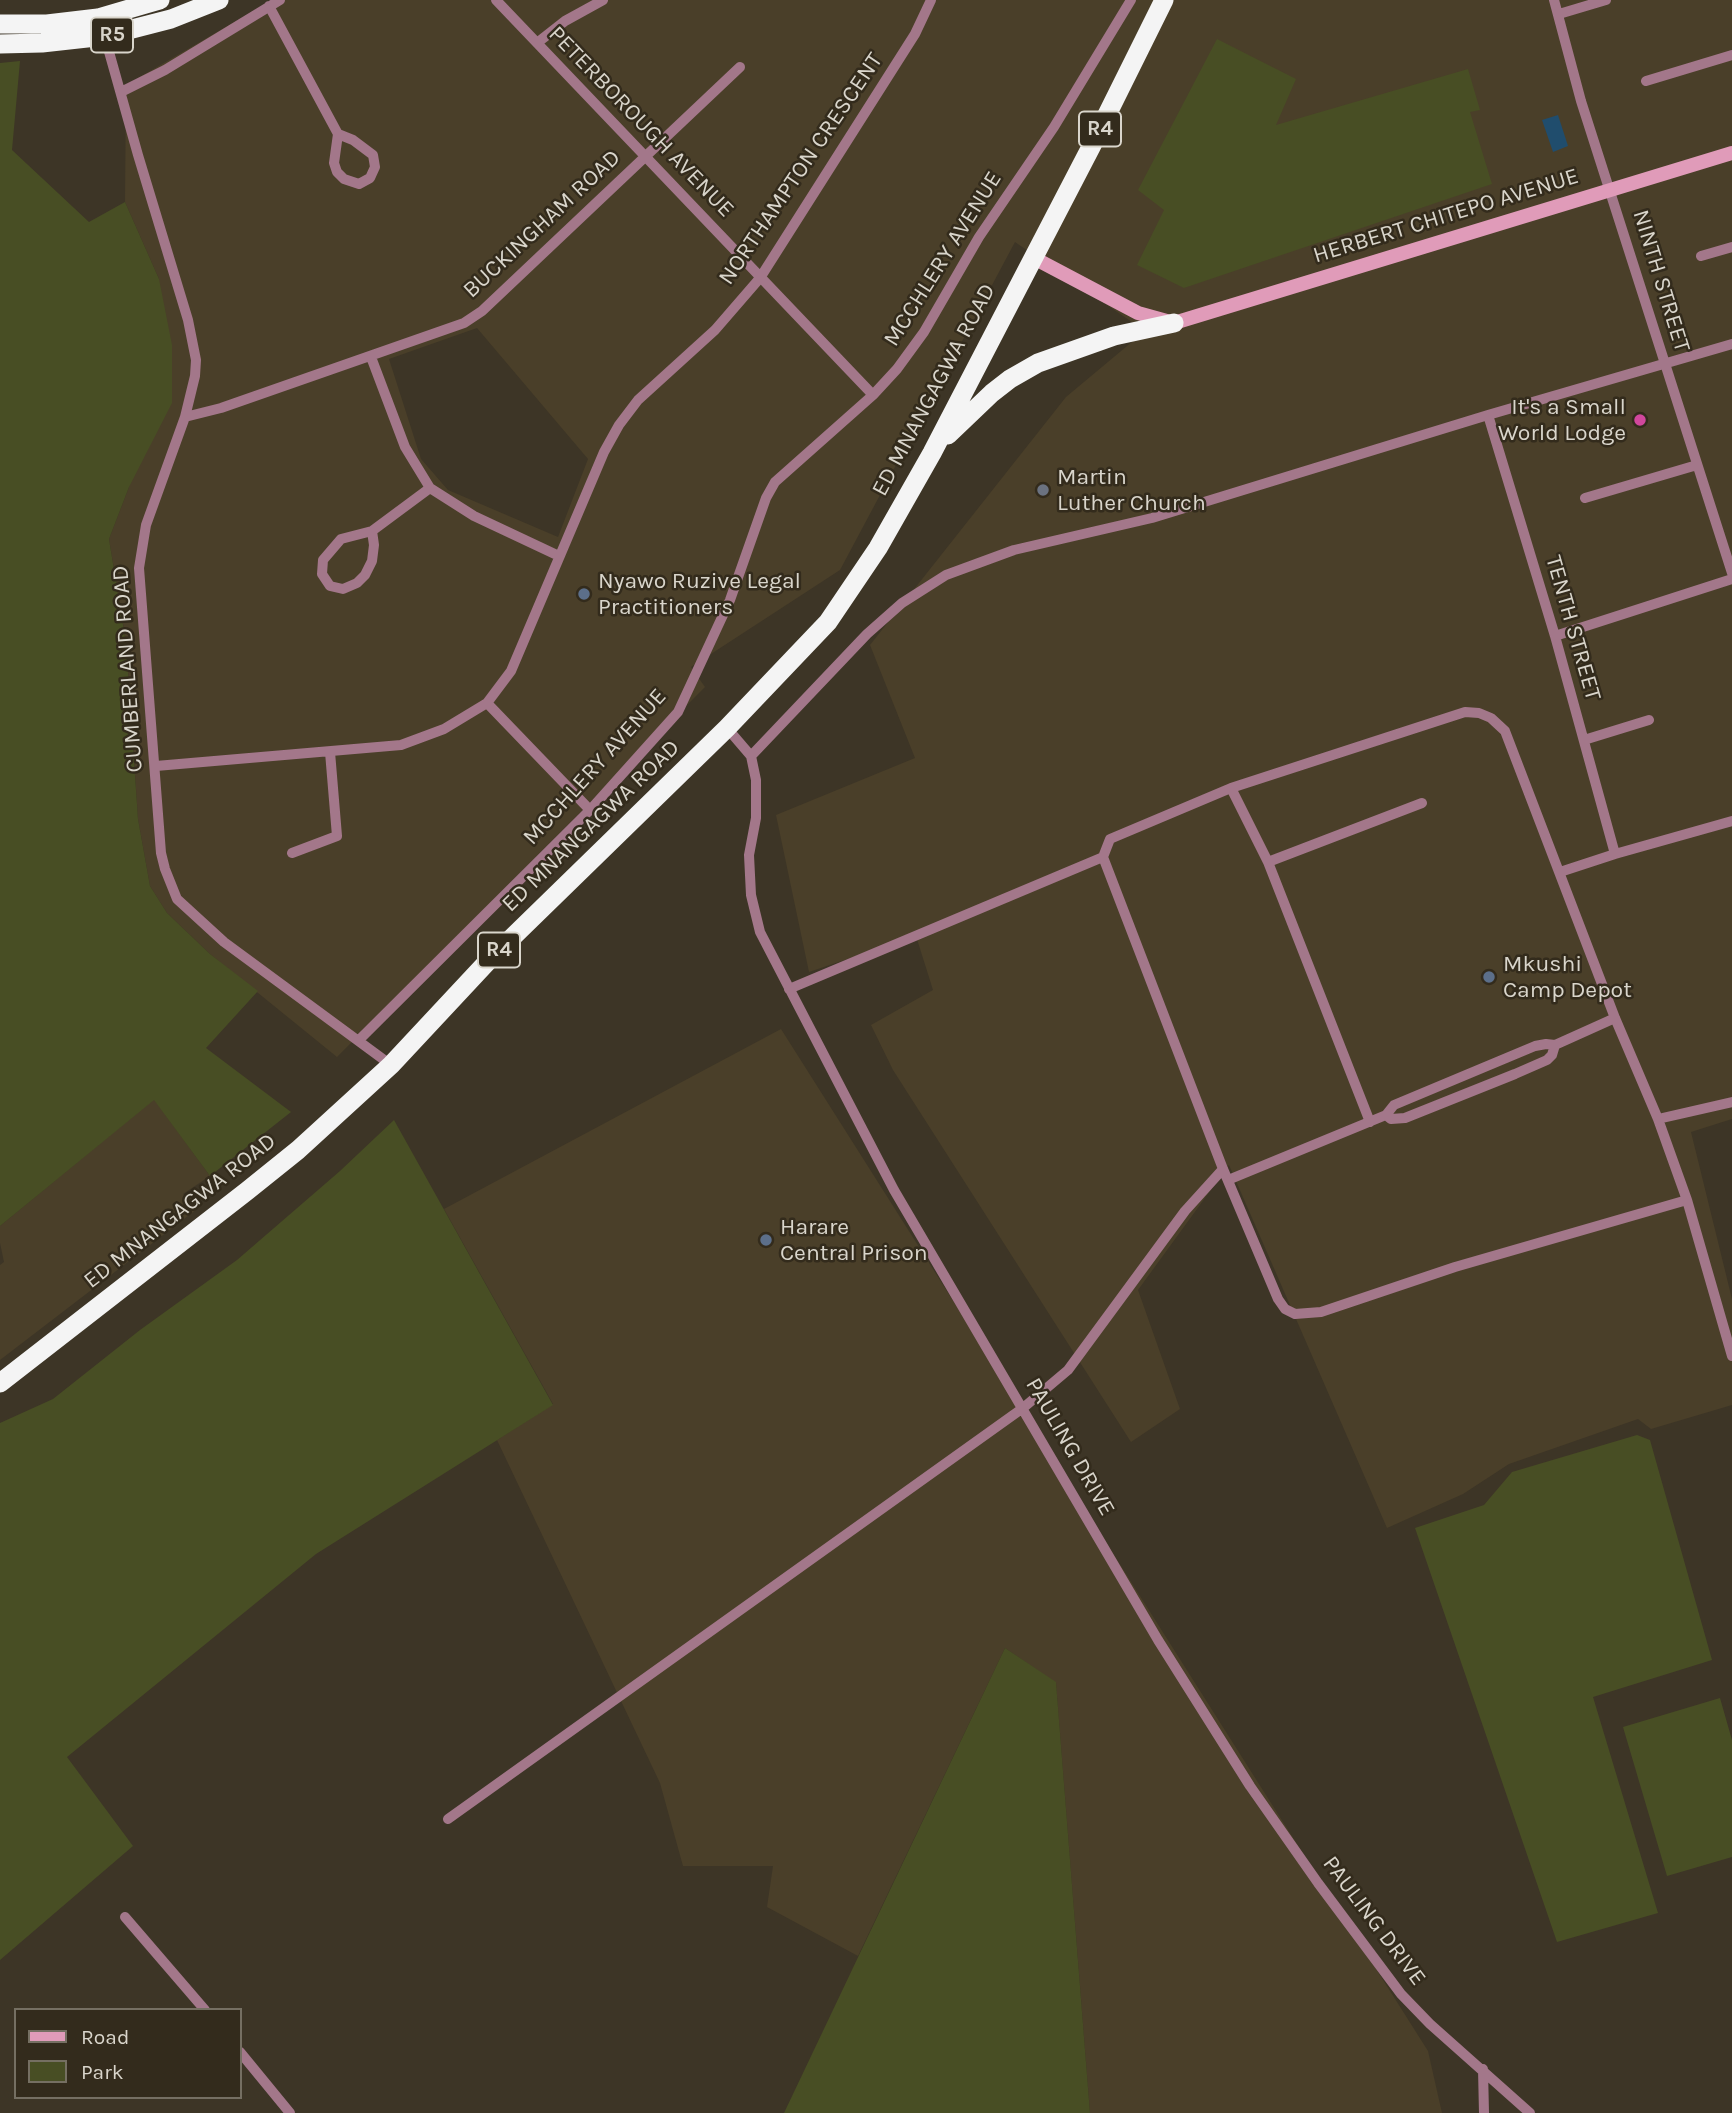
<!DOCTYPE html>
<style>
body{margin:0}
#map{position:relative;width:1732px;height:2113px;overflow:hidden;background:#3d3526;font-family:Karla,sans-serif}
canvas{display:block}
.legend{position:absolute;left:14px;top:2008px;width:228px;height:91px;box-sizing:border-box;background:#332b1c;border:2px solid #756f62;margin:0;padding:9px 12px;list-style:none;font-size:21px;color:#d9d5cb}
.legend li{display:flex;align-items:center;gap:14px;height:35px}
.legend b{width:35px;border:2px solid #756f62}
</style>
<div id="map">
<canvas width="1732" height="2113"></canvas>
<ul class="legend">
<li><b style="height:9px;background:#e09bb9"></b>Road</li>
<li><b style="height:19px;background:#484e24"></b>Park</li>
</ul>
</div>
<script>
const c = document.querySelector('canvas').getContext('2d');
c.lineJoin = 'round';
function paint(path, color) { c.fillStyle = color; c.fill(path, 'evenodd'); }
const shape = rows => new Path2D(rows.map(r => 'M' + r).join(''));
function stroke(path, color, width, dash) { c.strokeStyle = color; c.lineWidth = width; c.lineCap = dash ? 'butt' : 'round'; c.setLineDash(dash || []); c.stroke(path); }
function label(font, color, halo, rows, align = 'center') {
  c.font = font + ' Karla,sans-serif'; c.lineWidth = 5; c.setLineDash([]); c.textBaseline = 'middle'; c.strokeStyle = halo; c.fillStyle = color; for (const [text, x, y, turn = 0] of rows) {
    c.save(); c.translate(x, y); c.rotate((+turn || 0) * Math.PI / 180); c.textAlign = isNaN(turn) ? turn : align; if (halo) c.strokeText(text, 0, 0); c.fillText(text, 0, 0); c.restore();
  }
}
paint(shape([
 [272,0,1732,0,1732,1119,1691,1132,1732,1299,1732,1405,1651,1429,1638,1419,1509,1464,1463,1494,1387,1528,1229,1165,1138,1290,1180,1409,1131,1442,893,1070,871,1025,933,990,916,936,809,972,776,815,915,758,870,645,1066,397,1145,331,1015,242,840,570,691,667,705,687,337,1057,210,954,167,913,150,886,138,819,126,642,109,539,129,487,159,279,125,202,126,85],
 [477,328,588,459,558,537,448,490,421,459,389,359],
 [781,1029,1428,2051,1442,2113,1090,2113,1056,1683,1005,1648,858,1956,767,1907,773,1866,683,1866,660,1783,497,1440,553,1404,444,1209],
 [154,1099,210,1176,183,1194,197,1209,0,1360,0,1265,4,1262,0,1243,0,1226]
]), '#4a3f29');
paint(shape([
 [1217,39,1296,79,1276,125,1468,69,1480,110,1470,112,1492,184,1184,288,1137,265,1164,210,1138,190],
 [20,61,12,150,89,222,125,202,159,279,172,345,172,403,129,487,109,539,126,643,138,819,150,886,167,913,210,954,258,991,206,1048,291,1112,210,1176,154,1100,0,1226,0,63],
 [394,1120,553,1405,316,1554,67,1757,133,1846,0,1960,0,1423,53,1399,140,1330,237,1260,340,1171],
 [1637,1435,1650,1440,1712,1660,1593,1697,1658,1913,1557,1942,1415,1528,1484,1505,1512,1472],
 [1005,1648,1056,1682,1090,2113,784,2113],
 [1720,1698,1732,1740,1732,1857,1667,1876,1623,1727]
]), '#484e24');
paint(shape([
 [1558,115,1568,146,1553,152,1542,120]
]), '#204d6d');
stroke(shape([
 [496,0,873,395],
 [1554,0,1581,101,1732,573],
 [269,6,338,134,353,140,373,155,375,167,370,178,359,184,344,179,337,172,334,163,338,134],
 [1559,14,1606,0],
 [104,34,138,155,188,320,196,360,195,376,185,417,146,525,139,568,161,853,165,869,177,899,224,942,391,1065],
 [537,43,565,21,603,0],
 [1646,81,1732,55],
 [121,92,165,70,280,0],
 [1701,256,1732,247],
 [371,357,405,447,430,488,474,516,559,556],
 [1488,415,1555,636,1615,854],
 [185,417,221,408,464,323,482,311,740,67],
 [1585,498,1697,465],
 [372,531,374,545,372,561,365,575,357,583,343,589,330,586,322,574,323,560,341,539,372,531,430,488],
 [1555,636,1732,579],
 [487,703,590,810],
 [727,728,751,756,756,780,756,818,749,855,751,895,760,932,894,1190,1158,1640,1250,1786,1318,1883,1401,1994,1430,2024,1530,2113],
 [1584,740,1649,720],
 [751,756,867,634,902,603,946,575,1014,550,1152,518,1488,415,1732,344],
 [156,766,401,745,444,729,487,703,511,671,604,452,619,425,638,400,715,330,760,278,915,34,931,0],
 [1231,788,1268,862,1370,1122],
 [292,853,337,836,330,752],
 [1103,857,1223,1169,1278,1299,1285,1309,1295,1314,1321,1312,1455,1267,1687,1200],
 [1268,862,1422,803],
 [1560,872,1615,854,1732,821],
 [789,989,1103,857,1110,839,1231,788,1465,712,1479,713,1491,718,1505,731,1615,1018,1658,1119,1687,1200,1732,1356],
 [359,1040,590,810,678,712,730,600,766,498,775,482,873,395,897,369,924,332,979,237,1054,127,1131,0],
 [1386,1115,1391,1119,1405,1118,1515,1074,1547,1060,1552,1055,1555,1045],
 [1658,1119,1732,1102],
 [1228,1180,1386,1115,1394,1105,1535,1046,1546,1044,1555,1045,1615,1018],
 [448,1819,1023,1408,1068,1370,1185,1211,1223,1169],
 [125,1917,205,2010],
 [240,2052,290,2113],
 [1483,2069,1484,2113]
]), '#a3778a', 10);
stroke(shape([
 [1032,257,1138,313,1174,323,1732,153]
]), '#e09bb9', 14);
stroke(shape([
 [0,24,47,24,98,18,160,0],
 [0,44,42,43,105,36,171,19,219,0],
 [948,435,992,393,1010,379,1038,363,1114,336,1174,323],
 [0,1383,247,1191,298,1150,391,1065,489,960,727,728,828,622,878,548,932,453,1091,147,1164,0]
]), '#f4f4f4', 19);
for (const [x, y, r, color] of [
 [1640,420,7,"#d1479c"],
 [1043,490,7,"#6b7280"],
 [584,594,7,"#5c6f8a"],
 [1489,977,7,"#5c6f8a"],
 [766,1240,7,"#5c6f8a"]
]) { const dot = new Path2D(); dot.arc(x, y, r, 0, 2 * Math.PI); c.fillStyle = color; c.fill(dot); stroke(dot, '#332b1c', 2.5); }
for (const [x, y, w] of [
 [112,35,42],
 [1100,129,42],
 [499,950,42]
]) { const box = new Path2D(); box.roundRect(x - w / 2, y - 17.5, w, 35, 5); c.fillStyle = '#332b1c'; c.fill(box); stroke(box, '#d9d5cb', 2); }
label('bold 21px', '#d9d5cb', null, [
 ["R5",112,35],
 ["R4",1100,129],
 ["R4",499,950]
]);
label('23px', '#d9d5cb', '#332b1c', [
 ["PETERBOROUGH AVENUE",641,122,46],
 ["NORTHAMPTON CRESCENT",801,169,-56],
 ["HERBERT CHITEPO AVENUE",1446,216,-17],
 ["BUCKINGHAM ROAD",542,224,-43],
 ["MCCHLERY AVENUE",943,259,-58],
 ["NINTH STREET",1661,281,73],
 ["ED MNANGAGWA ROAD",934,390,-62],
 ["TENTH STREET",1573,628,74],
 ["CUMBERLAND ROAD",128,669,-94],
 ["MCCHLERY AVENUE",595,767,-48],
 ["ED MNANGAGWA ROAD",591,826,-44],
 ["ED MNANGAGWA ROAD",180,1211,-38],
 ["PAULING DRIVE",1070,1447,60],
 ["PAULING DRIVE",1374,1921,53]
]);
label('23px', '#d9d5cb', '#332b1c', [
 ["It's a Small",1626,407,"right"],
 ["World Lodge",1626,433,"right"],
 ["Martin",1057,477],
 ["Luther Church",1057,503],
 ["Nyawo Ruzive Legal",598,581],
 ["Practitioners",598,607],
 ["Mkushi",1503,964],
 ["Camp Depot",1503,990],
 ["Harare",780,1227],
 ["Central Prison",780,1253]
], 'left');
</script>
